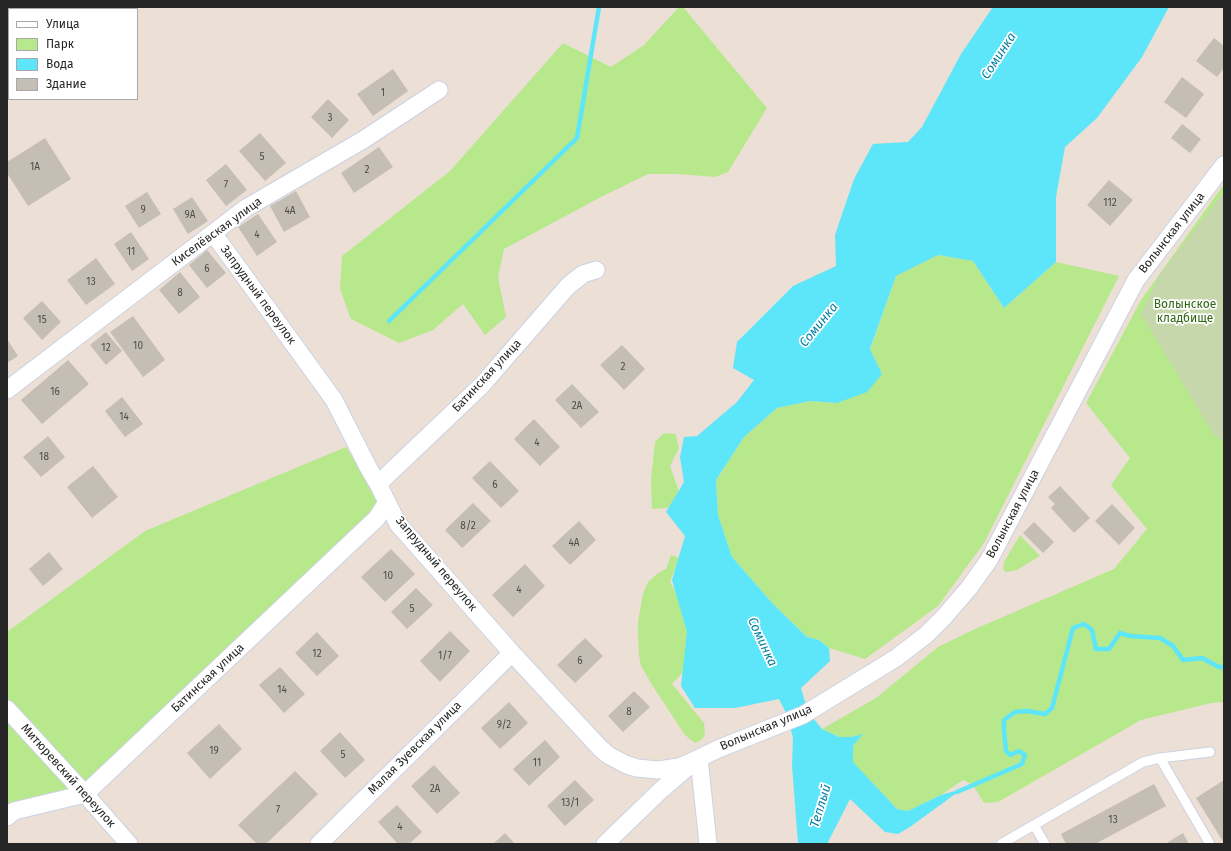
<!DOCTYPE html>
<meta charset="utf-8">
<style>
body{margin:0}
#map{position:relative;width:1231px;height:851px;overflow:hidden;background:#ebdfd6;font-family:"Fira Sans",sans-serif}
canvas{display:block}
.frame{position:absolute;inset:0;border:8px solid #262626;pointer-events:none}
.legend{position:absolute;left:8px;top:8px;width:130px;height:92px;box-sizing:border-box;background:#fff;border:1px solid #a8a8a8;margin:0;padding:5px 7px;list-style:none;font-size:12px;color:#262626}
.legend li{display:flex;align-items:center;gap:8px;height:20px}
.legend b{width:20px;border:1px solid #a8a8a8}
</style>
<div id="map">
<canvas width="1231" height="851"></canvas>
<div class="frame"></div>
<ul class="legend">
<li><b style="height:5px;background:#fff"></b>Улица</li>
<li><b style="height:11px;background:#b8e88c"></b>Парк</li>
<li><b style="height:11px;background:#5de5f9"></b>Вода</li>
<li><b style="height:11px;background:#c5beb5"></b>Здание</li>
</ul>
</div>
<script>
const c = document.querySelector('canvas').getContext('2d');
c.lineJoin = 'round';
function paint(path, color) { c.fillStyle = color; c.fill(path, 'evenodd'); }
const shape = rows => new Path2D(rows.map(r => 'M' + r).join(''));
function stroke(path, color, width, dash) { c.strokeStyle = color; c.lineWidth = width; c.lineCap = dash ? 'butt' : 'round'; c.setLineDash(dash || []); c.stroke(path); }
function label(font, color, halo, rows, align = 'center') {
  c.font = font + ' "Fira Sans",sans-serif'; c.lineWidth = 3.5; c.setLineDash([]); c.textBaseline = 'middle'; c.strokeStyle = halo; c.fillStyle = color; for (const [text, x, y, turn = 0] of rows) {
    c.save(); c.translate(x, y); c.rotate((+turn || 0) * Math.PI / 180); c.textAlign = isNaN(turn) ? turn : align; if (halo) c.strokeText(text, 0, 0); c.fillText(text, 0, 0); c.restore();
  }
}
paint(shape([
 [679,7,683,7,767,108,728,172,715,177,678,174,648,174,599,198,504,249,498,277,506,317,485,335,463,304,433,330,399,343,351,319,340,289,342,256,450,171,563,43,611,67,644,45],
 [1224,184,1224,702,1211,703,1141,720,998,802,984,803,973,785,963,780,941,795,908,811,897,809,852,762,853,746,862,735,851,737,839,737,822,729,876,698,938,647,975,629,1114,569,1147,529,1111,485,1130,458,1086,403,1141,300],
 [938,255,973,261,1004,308,1056,262,1119,276,984,543,938,606,865,659,829,648,819,640,807,637,774,605,732,557,718,515,716,480,744,437,777,408,810,401,837,403,882,374,870,350,896,276],
 [664,433,675,434,676,435,679,448,670,466,682,500,667,508,652,509,651,481,655,442],
 [346,447,381,503,95,777,79,783,7,702,7,632,145,531],
 [1020,535,1040,556,1017,570,1006,572,1003,569,1004,562],
 [671,555,679,558,670,582,682,603,690,636,683,672,672,684,704,723,705,735,701,740,695,743,685,735,654,688,641,666,639,655,638,635,638,621,643,594,648,582,657,574,666,569],
 [7,716,72,791,7,810]
]), '#b8e88c');
paint(shape([
 [1224,192,1224,442,1214,435,1141,314,1160,274]
]), '#c6d7ab');
paint(shape([
 [993,7,1169,7,1142,57,1097,118,1065,147,1056,197,1056,262,1004,308,973,261,938,255,896,276,870,349,882,374,867,392,837,403,810,401,777,408,744,437,716,480,718,515,732,557,774,605,807,637,819,640,829,648,830,661,801,688,808,712,822,729,839,737,851,737,863,734,853,746,853,762,897,809,908,811,941,795,962,789,910,827,898,834,885,832,850,799,827,844,798,844,792,765,793,738,787,715,779,699,735,708,695,708,681,686,687,632,672,580,685,536,666,512,684,482,680,457,684,437,697,436,737,402,754,380,733,368,737,342,793,286,836,266,835,235,854,179,873,144,908,142,922,127,961,54]
]), '#5de5f9');
stroke(shape([
 [389,321,577,138,599,7],
 [957,792,1022,764,1025,755,1019,751,1010,755,1006,751,1004,731,1004,720,1015,712,1027,711,1045,714,1052,708,1073,628,1084,624,1092,630,1096,649,1109,649,1120,633,1130,636,1160,638,1173,646,1183,660,1202,658,1219,667,1224,667]
]), '#5de5f9', 4.5);
paint(shape([
 [1214,38,1224,46,1224,68,1217,77,1196,61],
 [393,69,408,91,373,116,357,94],
 [1182,77,1204,94,1186,118,1164,102],
 [328,99,349,120,332,138,311,117],
 [1182,124,1201,139,1190,153,1171,138],
 [260,133,286,163,265,181,239,151],
 [45,138,71,179,28,206,7,173,7,162],
 [379,147,393,167,354,193,341,173],
 [226,164,247,190,226,206,206,180],
 [1109,180,1133,200,1110,226,1087,205],
 [296,191,310,217,284,232,270,206],
 [147,192,161,214,139,228,125,206],
 [192,197,208,221,188,234,173,209],
 [258,214,277,242,257,256,238,227],
 [131,232,149,259,132,271,114,244],
 [207,250,226,273,207,288,189,265],
 [96,258,115,284,86,305,67,280],
 [180,272,200,297,179,314,159,290],
 [42,301,61,322,42,340,23,318],
 [133,316,165,360,143,377,110,332],
 [106,332,122,351,106,365,90,345],
 [7,339,18,356,7,363],
 [622,345,645,369,624,390,600,365],
 [68,360,89,384,42,424,21,400],
 [572,384,599,412,581,428,555,400],
 [122,397,143,424,125,437,105,411],
 [534,419,560,447,540,466,514,439],
 [48,436,65,457,41,477,23,457],
 [490,461,519,491,501,508,472,478],
 [93,466,118,497,92,518,67,487],
 [1060,486,1090,518,1074,533,1051,508,1055,504,1048,497],
 [473,503,491,521,462,548,445,530],
 [1112,504,1135,528,1119,545,1095,521],
 [579,521,596,540,570,565,552,546],
 [1034,522,1054,542,1043,553,1023,533],
 [391,549,415,574,385,602,361,577],
 [49,552,63,569,43,586,29,569],
 [525,564,545,586,513,617,492,595],
 [416,588,433,605,407,629,391,612],
 [450,631,470,651,440,682,420,661],
 [317,632,339,656,317,676,295,653],
 [585,638,603,656,575,683,557,665],
 [280,667,305,694,284,713,259,685],
 [634,691,650,707,623,732,608,716],
 [509,702,528,723,500,749,481,728],
 [219,724,242,749,210,779,187,753],
 [340,732,365,760,345,778,320,751],
 [545,740,560,757,529,786,513,769],
 [434,765,460,793,437,814,411,786],
 [295,771,318,794,266,844,257,844,238,825],
 [575,780,594,800,565,826,547,806],
 [1224,780,1224,843,1196,798],
 [1154,784,1166,806,1095,844,1066,844,1061,834],
 [397,805,422,832,409,844,398,844,378,822],
 [505,833,515,844,493,844],
 [1183,833,1189,844,1165,844]
]), '#c5beb5');
const service = shape([
 [1160,758,1210,752],
 [1034,825,1045,844],
 [1001,844,1143,762,1160,758,1210,844]
]);
const minor = shape([
 [213,233,334,400,368,467,378,484,398,524,512,653,600,748,608,755,627,765,637,768,658,770,679,767,689,763,718,749,803,715,896,658,926,635,944,617,969,588,989,560,1136,280,1224,165],
 [7,390,246,208,363,140,439,90],
 [378,484,482,385,568,286,583,274,596,270],
 [7,709,85,794,129,844],
 [699,758,708,844],
 [7,817,14,811,85,794,377,518,387,502],
 [319,844,512,653],
 [605,844,661,790,690,765]
]);
stroke(service, '#cbd2e2', 11);
stroke(minor, '#cbd2e2', 19);
stroke(service, '#fff', 9);
stroke(minor, '#fff', 17);
label('10px', '#4e4c4a', null, [
 ["1",383,93],
 ["3",330,118],
 ["5",262,157],
 ["1А",35,167],
 ["2",367,170],
 ["7",226,185],
 ["112",1110,203],
 ["9",143,210],
 ["4А",290,211],
 ["9А",190,215],
 ["4",257,235],
 ["11",131,252],
 ["6",207,269],
 ["13",91,282],
 ["8",180,293],
 ["15",42,320],
 ["10",138,346],
 ["12",106,348],
 ["2",623,367],
 ["16",55,392],
 ["2А",577,406],
 ["14",124,417],
 ["4",537,443],
 ["18",44,457],
 ["6",495,485],
 ["8/2",468,526],
 ["4А",574,543],
 ["10",388,576],
 ["4",519,590],
 ["5",412,609],
 ["12",317,654],
 ["1/7",445,656],
 ["6",580,661],
 ["14",282,690],
 ["8",629,712],
 ["9/2",504,725],
 ["19",214,751],
 ["5",343,755],
 ["11",537,763],
 ["2А",435,789],
 ["13/1",570,803],
 ["7",278,810],
 ["13",1113,820],
 ["4",400,827]
]);
label('12px', '#262626', '#fff', [
 ["Киселёвская улица",217,232,-36],
 ["Волынская улица",1172,233,-52],
 ["Запрудный переулок",258,295,54],
 ["Батинская улица",487,376,-47],
 ["Волынская улица",1013,514,-62],
 ["Запрудный переулок",436,564,50],
 ["Батинская улица",208,678,-43],
 ["Волынская улица",766,728,-23],
 ["Малая Зуевская улица",415,748,-45],
 ["Митюревский переулок",68,776,48]
]);
label('12px', '#2f6812', '#fff', [
 ["Волынское",1185,305],
 ["кладбище",1185,319]
]);
label('italic 13px', '#017fa0', '#fff', [
 ["Соминка",999,56,-57],
 ["Соминка",819,325,-51],
 ["Соминка",762,642,65],
 ["Теплый",821,806,-73]
]);
</script>
